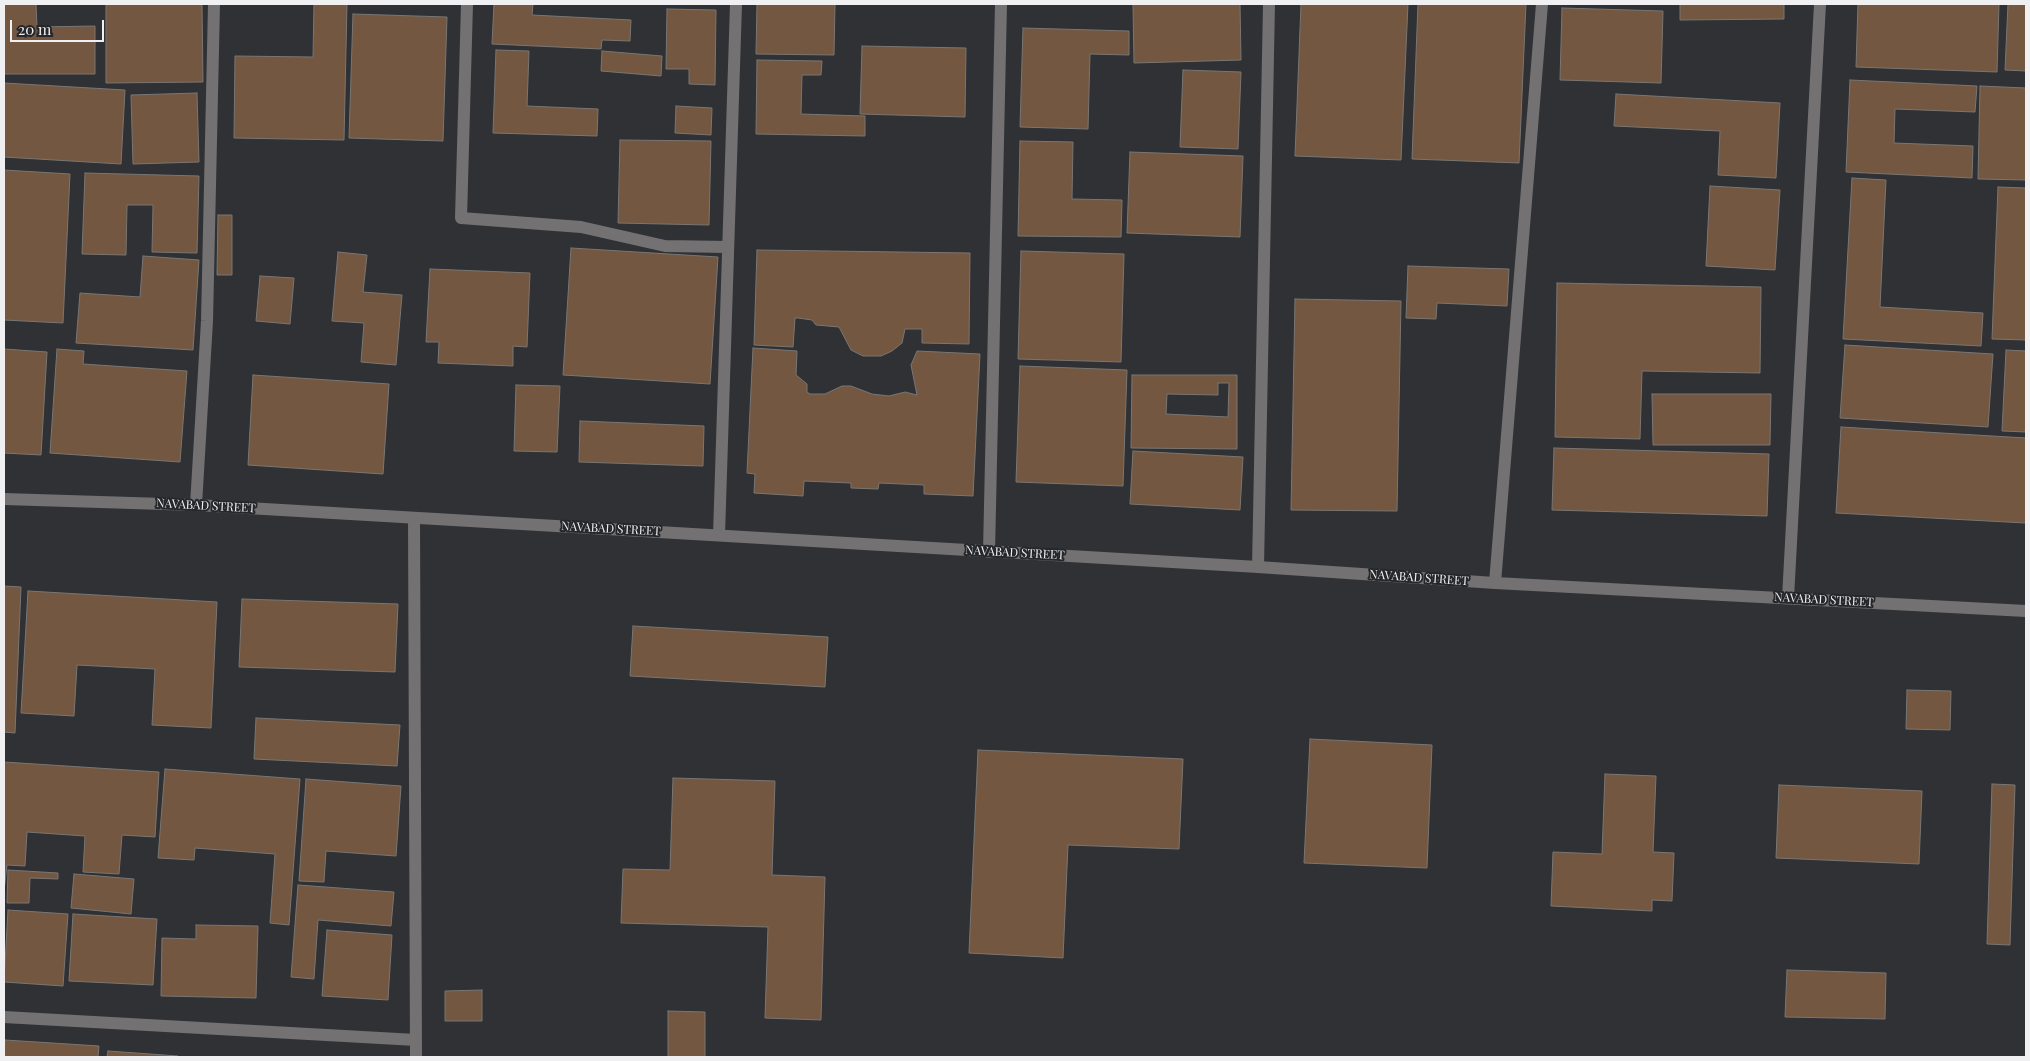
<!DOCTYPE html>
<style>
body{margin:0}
#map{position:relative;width:2030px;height:1061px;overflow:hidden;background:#303135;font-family:"Playfair Display",serif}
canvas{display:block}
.frame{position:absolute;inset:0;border:5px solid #f0f0f2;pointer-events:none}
.scale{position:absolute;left:10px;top:20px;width:94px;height:22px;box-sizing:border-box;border:2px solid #f0f0f2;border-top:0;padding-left:6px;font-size:15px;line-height:18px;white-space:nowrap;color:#f0f0f2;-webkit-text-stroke:4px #26272a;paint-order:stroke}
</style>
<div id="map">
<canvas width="2030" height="1061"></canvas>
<div class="frame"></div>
<div class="scale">20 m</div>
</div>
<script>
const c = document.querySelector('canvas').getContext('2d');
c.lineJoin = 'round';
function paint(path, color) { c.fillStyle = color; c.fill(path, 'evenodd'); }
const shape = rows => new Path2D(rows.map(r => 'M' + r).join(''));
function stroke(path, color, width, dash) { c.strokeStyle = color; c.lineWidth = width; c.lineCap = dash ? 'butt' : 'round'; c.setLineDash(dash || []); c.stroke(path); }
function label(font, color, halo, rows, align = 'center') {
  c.font = font + ' "Playfair Display",serif'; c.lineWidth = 4; c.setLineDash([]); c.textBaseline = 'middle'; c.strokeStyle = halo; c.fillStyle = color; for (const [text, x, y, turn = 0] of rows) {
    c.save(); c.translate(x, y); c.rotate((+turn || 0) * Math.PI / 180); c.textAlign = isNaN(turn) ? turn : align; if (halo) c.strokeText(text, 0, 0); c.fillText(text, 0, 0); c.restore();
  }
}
const building = shape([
 [4,4,36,4,37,27,95,26,95,74,4,74,4,4],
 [106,4,202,4,203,82,106,83,106,4],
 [314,4,347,4,344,140,234,138,235,56,313,57,314,4],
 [494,4,533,4,532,15,631,20,630,41,602,40,601,49,492,44,494,4],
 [757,4,835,4,834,55,756,54,757,4],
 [1133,4,1240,4,1241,60,1134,63,1133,4],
 [1301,4,1408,4,1401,160,1295,156,1301,4],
 [1418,4,1526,4,1519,163,1412,159,1418,4],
 [1680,4,1784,4,1784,19,1680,20,1680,4],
 [1858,4,1999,4,1997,72,1856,67,1858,4],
 [2008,4,2026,4,2026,71,2005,70,2008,4],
 [1562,8,1663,11,1661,83,1560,80,1562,8],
 [667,9,716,10,715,85,689,84,689,69,666,69,667,9],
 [353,14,447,17,443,141,349,138,353,14],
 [1023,28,1129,31,1129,55,1090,54,1088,129,1020,127,1023,28],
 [862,46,966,48,965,117,860,114,862,46],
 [496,50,529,51,527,106,598,109,597,136,493,133,496,50],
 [602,51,662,56,661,76,601,71,602,51],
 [757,60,822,61,821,75,802,75,801,114,865,116,865,136,756,134,757,60],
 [1183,70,1241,72,1238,149,1180,147,1183,70],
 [1850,80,1977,86,1975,112,1895,109,1894,143,1973,146,1972,178,1846,172,1850,80],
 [4,83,125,90,121,164,4,157,4,83],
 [1980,86,2026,88,2026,180,1978,179,1980,86],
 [197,93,199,162,133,164,131,95,197,93],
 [1616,94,1780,103,1776,178,1718,175,1720,131,1614,126,1616,94],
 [676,106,712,108,711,135,675,133,676,106],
 [620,140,711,141,709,225,618,223,620,140],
 [1020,141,1073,142,1072,199,1122,200,1121,237,1018,236,1020,141],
 [1130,152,1243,156,1240,237,1127,233,1130,152],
 [4,170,70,174,63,323,4,320,4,170],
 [85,173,199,176,197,253,152,252,153,205,127,205,126,255,82,254,85,173],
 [1852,178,1886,180,1880,307,1983,313,1981,346,1843,339,1852,178],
 [1710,186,1780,190,1775,270,1706,266,1710,186],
 [1998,187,2026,188,2026,340,1992,339,1998,187],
 [218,215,232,215,232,275,217,275,218,215],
 [571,248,718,257,710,384,563,375,571,248],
 [757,250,970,253,969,344,922,343,922,329,905,329,902,343,892,351,881,356,863,356,851,350,839,327,816,325,812,320,798,318,795,318,793,347,754,345,757,250],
 [1021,251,1124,254,1121,362,1018,359,1021,251],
 [338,252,367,255,363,292,402,295,396,365,361,362,364,323,332,321,338,252],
 [143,256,199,260,193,350,76,343,80,293,140,297,143,256],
 [1408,266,1509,269,1507,306,1437,303,1436,319,1406,318,1408,266],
 [430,269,530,273,527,347,513,346,513,366,438,363,439,342,426,342,430,269],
 [260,276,294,278,290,324,256,321,260,276],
 [1557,283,1761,287,1760,373,1642,371,1640,439,1555,437,1557,283],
 [1295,299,1401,301,1397,511,1291,510,1295,299],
 [1845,345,1993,354,1988,427,1840,418,1845,345],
 [753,348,797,351,796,375,807,384,807,392,810,394,825,394,842,386,851,386,872,394,889,396,905,392,917,395,911,365,917,351,980,354,973,496,924,494,924,485,879,483,878,489,851,488,851,483,804,481,803,496,754,493,755,474,747,473,753,348],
 [4,349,47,352,41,455,4,453,4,349],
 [57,349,84,351,83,364,187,371,180,462,50,453,57,349],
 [2006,350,2026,351,2026,432,2002,431,2006,350],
 [1020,366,1127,370,1123,486,1016,482,1020,366],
 [253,375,389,384,383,474,248,465,253,375],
 [1132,375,1237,375,1237,449,1131,448,1132,375],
 [1218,383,1229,383,1228,417,1166,414,1167,394,1218,395,1218,383],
 [516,385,560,386,557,452,514,451,516,385],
 [1652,394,1771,394,1770,445,1653,445,1652,394],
 [580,421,704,426,703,466,579,462,580,421],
 [1841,427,2026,438,2026,523,1836,513,1841,427],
 [1554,448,1769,454,1767,516,1552,510,1554,448],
 [1133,451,1243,457,1240,510,1130,504,1133,451],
 [4,586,21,587,15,733,4,732,4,586],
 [28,591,217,602,211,728,152,725,155,669,77,665,74,716,21,713,28,591],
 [242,599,398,604,395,672,239,667,242,599],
 [633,626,828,637,825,687,630,676,633,626],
 [1907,690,1951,691,1950,730,1906,729,1907,690],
 [256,718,400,725,397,766,254,759,256,718],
 [1310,739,1432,745,1427,868,1304,863,1310,739],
 [978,750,1183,759,1179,849,1068,845,1063,958,969,953,978,750],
 [4,762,159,772,155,837,122,835,119,874,83,872,85,836,27,832,25,866,7,865,4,891,4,762],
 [165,769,300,779,289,925,270,923,275,854,195,848,194,860,158,858,165,769],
 [1605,774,1656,776,1653,852,1674,853,1672,901,1652,900,1652,911,1551,906,1553,852,1602,854,1605,774],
 [673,778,775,781,772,875,825,877,821,1020,765,1018,768,927,621,923,623,869,670,870,673,778],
 [306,779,401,786,396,856,326,851,324,882,299,881,306,779],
 [1992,784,2015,785,2010,945,1987,944,1992,784],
 [1779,785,1922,791,1919,864,1776,858,1779,785],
 [8,870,58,873,58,879,30,878,29,903,7,903,8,870],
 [74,874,134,879,131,914,71,908,74,874],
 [298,885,394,892,391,926,318,920,314,979,291,977,298,885],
 [8,910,68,914,63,986,4,982,8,910],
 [73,914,157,919,153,985,69,981,73,914],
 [196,925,258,926,256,998,161,996,162,938,196,939,196,925],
 [327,930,392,935,388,1000,322,996,327,930],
 [1787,970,1886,973,1885,1019,1785,1017,1787,970],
 [482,990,482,1021,445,1021,445,991,482,990],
 [668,1011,705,1012,705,1057,668,1057,668,1011],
 [5,1040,99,1046,98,1057,4,1057,5,1040],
 [108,1051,178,1056,178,1057,107,1057,108,1051]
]);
paint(building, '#745740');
stroke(building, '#797673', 1);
stroke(shape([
 [467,4,461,218,581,227,665,246,728,247],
 [196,505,207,321,214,4],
 [719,535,736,4],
 [989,552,1001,4],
 [1258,567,1269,4],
 [1495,583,1542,4],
 [1788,598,1820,4]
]), '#737171', 12);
stroke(shape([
 [414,518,416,1057],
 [4,1017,416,1040]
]), '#737171', 12);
stroke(shape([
 [4,499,196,505,1258,567,1495,583,2026,611]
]), '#737171', 12);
label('12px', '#f0f0f2', '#26272a', [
 ["NAVABAD STREET",206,506,3],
 ["NAVABAD STREET",611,529,3],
 ["NAVABAD STREET",1015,553,3],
 ["NAVABAD STREET",1419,578,4],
 ["NAVABAD STREET",1824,600,3]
]);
</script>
